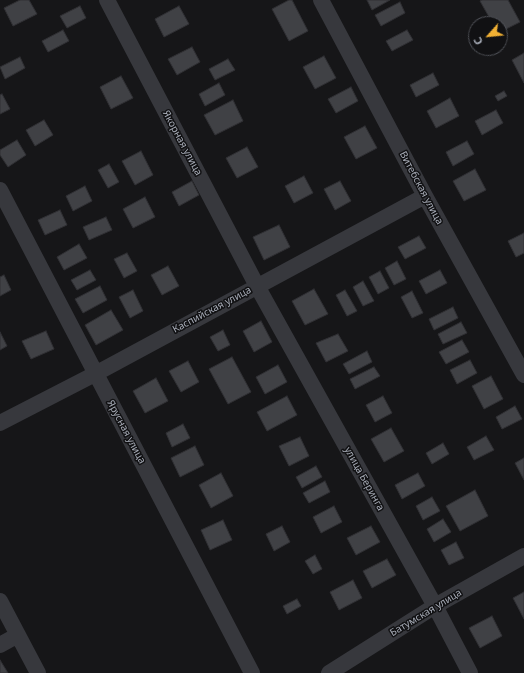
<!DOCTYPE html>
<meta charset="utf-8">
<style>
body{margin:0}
#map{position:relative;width:524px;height:673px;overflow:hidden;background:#161618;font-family:"Noto Sans",sans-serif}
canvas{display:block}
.north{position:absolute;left:468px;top:16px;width:40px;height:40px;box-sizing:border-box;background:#111113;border:1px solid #4d4f55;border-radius:50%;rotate:243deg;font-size:11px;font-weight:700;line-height:16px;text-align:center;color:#a8adb8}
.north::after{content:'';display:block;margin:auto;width:14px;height:18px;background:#f2b134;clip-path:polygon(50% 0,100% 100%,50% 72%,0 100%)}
</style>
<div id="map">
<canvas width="524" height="673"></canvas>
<div class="north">С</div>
</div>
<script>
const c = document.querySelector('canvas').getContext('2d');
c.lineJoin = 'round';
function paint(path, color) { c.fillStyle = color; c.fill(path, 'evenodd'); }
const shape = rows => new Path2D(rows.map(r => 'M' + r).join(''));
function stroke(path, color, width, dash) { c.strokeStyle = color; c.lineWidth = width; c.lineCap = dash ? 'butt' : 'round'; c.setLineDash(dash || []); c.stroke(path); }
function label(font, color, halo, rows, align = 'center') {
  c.font = font + ' "Noto Sans",sans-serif'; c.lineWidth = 3; c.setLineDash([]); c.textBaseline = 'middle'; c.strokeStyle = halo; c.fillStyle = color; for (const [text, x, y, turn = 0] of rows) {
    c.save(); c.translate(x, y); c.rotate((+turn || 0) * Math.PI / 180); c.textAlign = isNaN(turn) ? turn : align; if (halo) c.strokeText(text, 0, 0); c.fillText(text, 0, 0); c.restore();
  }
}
const building = shape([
 [20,0,29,0,37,14,13,26,4,8,20,0],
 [289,0,292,0,308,31,289,41,272,9,289,0],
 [367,0,390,0,372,10,367,0],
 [482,0,508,0,520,22,500,32,500,24,493,24,480,1,482,0],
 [400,2,405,13,381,26,375,15,400,2],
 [80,6,86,18,67,28,60,16,80,6],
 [179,6,189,24,164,37,155,19,179,6],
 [63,30,69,41,48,52,42,41,63,30],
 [407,30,413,40,392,51,386,41,407,30],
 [192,47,200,62,177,75,168,59,192,47],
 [524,53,524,83,512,60,524,53],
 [324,56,336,78,315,89,303,67,324,56],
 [20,57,25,68,5,79,0,67,20,57],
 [228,59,235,70,215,80,209,69,228,59],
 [433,73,439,85,416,97,410,85,433,73],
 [121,76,133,98,111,109,100,87,121,76],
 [219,83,225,95,205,106,199,94,219,83],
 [351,87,358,101,336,113,328,99,351,87],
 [504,91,507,96,498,101,495,96,504,91],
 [2,94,10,109,0,114,0,95,2,94],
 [450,98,459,116,436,128,427,111,450,98],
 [233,100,243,121,215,135,204,115,233,100],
 [496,110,503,123,482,135,475,121,496,110],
 [44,120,53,135,35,146,26,130,44,120],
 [365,126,377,148,356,159,344,137,365,126],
 [17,140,26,155,8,167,0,155,0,150,17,140],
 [467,141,474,154,453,166,446,152,467,141],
 [247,147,258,167,237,178,226,158,247,147],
 [141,151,153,175,135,185,122,161,141,151],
 [109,164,119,182,108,188,98,170,109,164],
 [475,169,486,190,464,201,453,181,475,169],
 [304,176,313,193,294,203,285,186,304,176],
 [192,181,199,195,179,206,172,192,192,181],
 [340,181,351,201,335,210,324,189,340,181],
 [85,186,92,201,73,211,66,196,85,186],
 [145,197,155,217,133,228,123,209,145,197],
 [60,210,67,225,45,235,38,220,60,210],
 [106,217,112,230,89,240,83,227,106,217],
 [279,225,290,247,264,260,253,237,279,225],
 [524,233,524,253,516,257,508,241,524,233],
 [419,236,426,248,405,259,398,247,419,236],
 [79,244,87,258,64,270,57,257,79,244],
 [127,253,137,271,124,278,114,259,127,253],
 [397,261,406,279,394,285,385,268,397,261],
 [168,266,179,286,162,295,151,275,168,266],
 [90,270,96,280,77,290,71,280,90,270],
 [440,270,447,283,426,294,419,281,440,270],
 [380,271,389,288,378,294,369,277,380,271],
 [4,275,11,290,0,296,0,277,4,275],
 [363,281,374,301,363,306,353,287,363,281],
 [100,286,107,300,83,313,75,299,100,286],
 [314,289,328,314,305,325,292,301,314,289],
 [133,290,143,311,130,318,119,297,133,290],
 [345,290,357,311,347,316,336,295,345,290],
 [412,291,423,313,412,318,401,297,412,291],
 [453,307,458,318,434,330,429,319,453,307],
 [111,310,123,330,96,345,85,325,111,310],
 [261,321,272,342,254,352,243,331,261,321],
 [461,322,467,333,443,344,438,334,461,322],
 [223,330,230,345,218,351,210,337,223,330],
 [46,331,54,349,31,359,22,341,46,331],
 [0,332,7,346,0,350,0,332],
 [338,334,348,351,326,362,316,343,338,334],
 [462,340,469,352,446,364,439,352,462,340],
 [367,351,372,362,349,374,343,364,367,351],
 [232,357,251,392,228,404,209,369,232,357],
 [470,360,477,373,457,384,450,370,470,360],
 [188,361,199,382,181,392,169,371,188,361],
 [278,365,287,382,265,394,256,377,278,365],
 [374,367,380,376,355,389,350,379,374,367],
 [491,376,503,399,484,409,472,386,491,376],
 [156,378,168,401,145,413,133,391,156,378],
 [287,396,297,415,267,431,257,412,287,396],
 [383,396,392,413,375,422,366,405,383,396],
 [515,406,522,419,502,429,496,417,515,406],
 [183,424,190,438,172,447,166,433,183,424],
 [391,428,404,451,384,462,371,439,391,428],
 [486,436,494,450,474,460,467,447,486,436],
 [300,437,309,456,289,466,279,446,300,437],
 [443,443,449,454,432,464,426,453,443,443],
 [195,446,204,465,180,477,171,458,195,446],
 [524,458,524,480,515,463,524,458],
 [316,466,322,477,302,488,296,477,316,466],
 [221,473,233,496,211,508,199,485,221,473],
 [418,473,425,486,402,499,395,485,418,473],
 [325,481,330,492,309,503,303,493,325,481],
 [475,490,488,516,460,531,446,506,475,490],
 [432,497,440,511,423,520,416,506,432,497],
 [334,506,342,522,321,533,313,517,334,506],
 [443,519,451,532,434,542,427,529,443,519],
 [223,520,232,540,210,550,201,530,223,520],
 [282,526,290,542,274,551,266,534,282,526],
 [371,526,380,542,356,555,347,538,371,526],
 [456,542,464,558,449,565,441,550,456,542],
 [315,555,322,569,313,574,305,561,315,555],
 [387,559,396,575,372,588,363,571,387,559],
 [353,580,362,598,339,610,330,592,353,580],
 [524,592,524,619,513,598,524,592],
 [297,599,301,606,287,614,283,606,297,599],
 [492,616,502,636,480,648,469,628,492,616],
 [0,660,8,673,0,673,0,660]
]);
paint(building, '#404145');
stroke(building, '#303034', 1);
stroke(shape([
 [107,0,257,286,435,606,470,673],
 [321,0,425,196,524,375],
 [0,190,252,673],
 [0,423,95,374,425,196],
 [0,601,38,673],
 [0,645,18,635],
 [329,673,435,606,524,556]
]), '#37383d', 16);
label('10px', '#a8adb8', '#111113', [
 ["Якорная улица",182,143,62],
 ["Витебская улица",421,188,62],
 ["Каспийская улица",212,310,-28],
 ["Ярусная улица",126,432,62],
 ["улица Беринга",364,479,61],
 ["Батумская улица",426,613,-31]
]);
</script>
